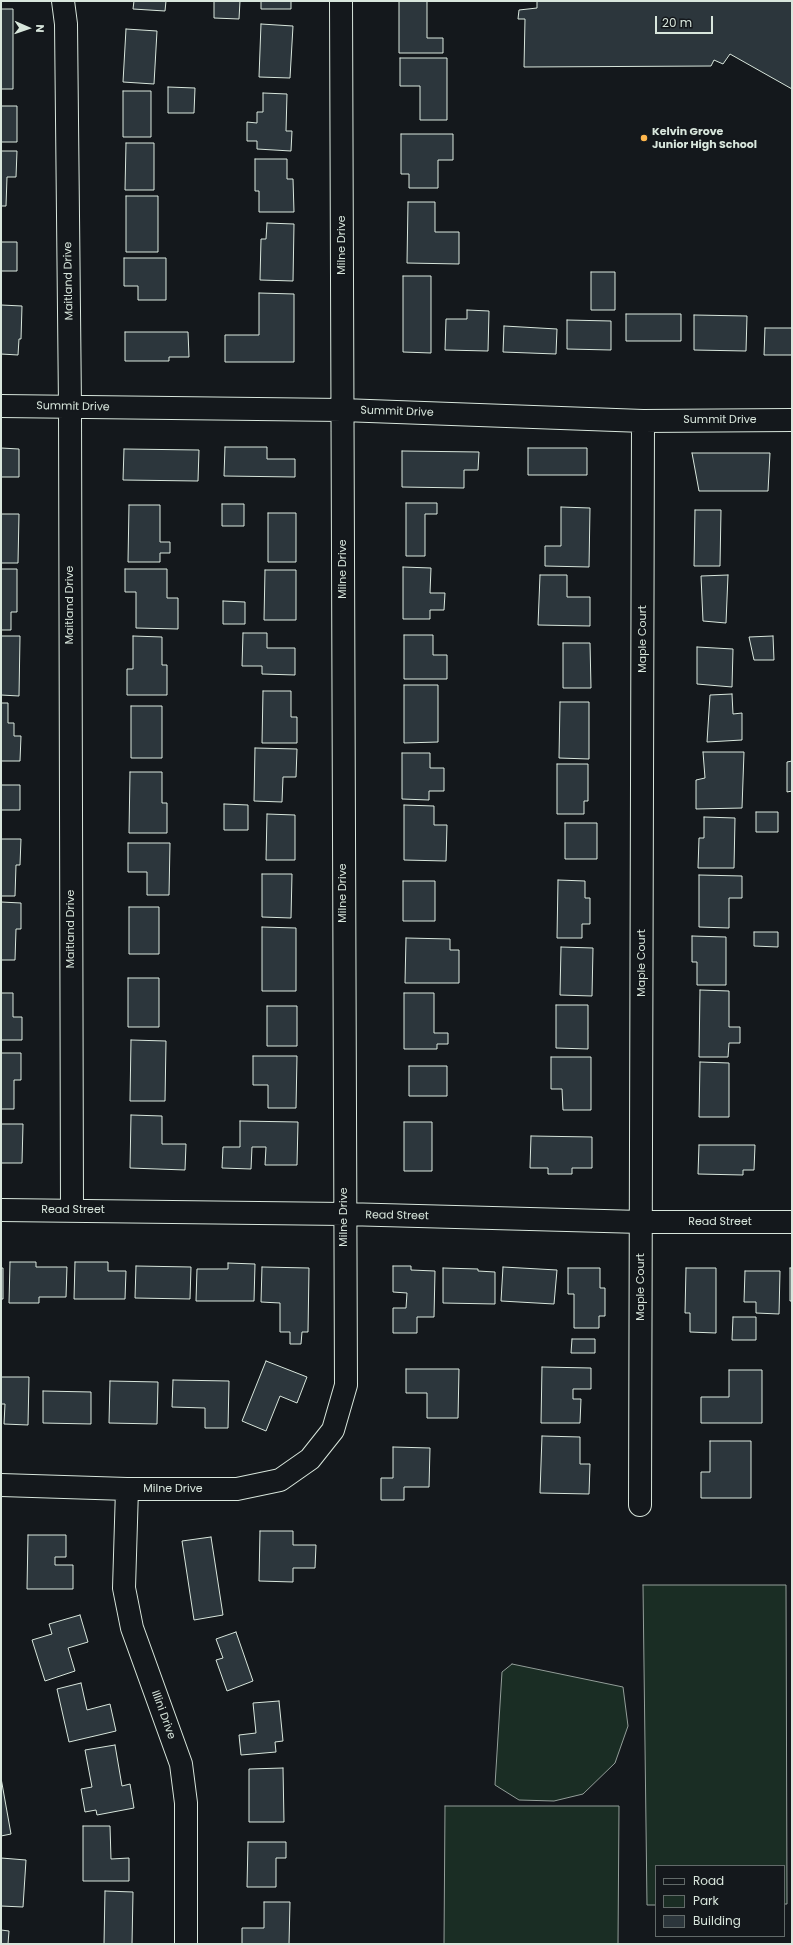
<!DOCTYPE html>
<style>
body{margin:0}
#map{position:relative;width:793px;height:1945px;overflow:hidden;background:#14181c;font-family:Poppins,sans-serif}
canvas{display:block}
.frame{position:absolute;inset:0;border:2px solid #d8e6dc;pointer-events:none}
.legend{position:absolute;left:655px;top:1865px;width:130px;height:72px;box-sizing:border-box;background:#14181c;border:1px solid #626a69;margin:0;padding:5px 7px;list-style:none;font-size:12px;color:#d8e6dc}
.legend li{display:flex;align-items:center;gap:8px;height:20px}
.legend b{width:20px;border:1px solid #626a69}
.north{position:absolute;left:8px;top:8px;width:40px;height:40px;-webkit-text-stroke:3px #14181c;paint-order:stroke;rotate:92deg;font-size:11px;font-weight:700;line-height:16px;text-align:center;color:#d8e6dc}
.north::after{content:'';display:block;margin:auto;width:14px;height:18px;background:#d8e6dc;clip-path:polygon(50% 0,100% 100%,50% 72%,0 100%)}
.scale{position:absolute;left:655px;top:16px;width:58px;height:18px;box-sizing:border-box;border:2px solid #d8e6dc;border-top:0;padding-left:5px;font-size:12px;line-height:14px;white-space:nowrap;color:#d8e6dc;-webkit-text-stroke:3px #14181c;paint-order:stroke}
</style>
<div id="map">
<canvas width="793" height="1945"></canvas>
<div class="frame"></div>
<ul class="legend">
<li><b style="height:5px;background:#14181c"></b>Road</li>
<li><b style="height:11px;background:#1a2d24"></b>Park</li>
<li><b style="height:11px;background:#2c363c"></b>Building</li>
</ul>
<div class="north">N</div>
<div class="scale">20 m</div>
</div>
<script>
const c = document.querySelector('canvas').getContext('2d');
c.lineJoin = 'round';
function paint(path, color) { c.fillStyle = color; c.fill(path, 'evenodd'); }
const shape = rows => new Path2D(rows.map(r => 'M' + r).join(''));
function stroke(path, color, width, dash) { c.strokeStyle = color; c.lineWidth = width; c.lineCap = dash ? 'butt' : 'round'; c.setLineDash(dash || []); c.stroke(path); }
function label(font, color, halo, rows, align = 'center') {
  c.font = font + ' Poppins,sans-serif'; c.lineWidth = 3; c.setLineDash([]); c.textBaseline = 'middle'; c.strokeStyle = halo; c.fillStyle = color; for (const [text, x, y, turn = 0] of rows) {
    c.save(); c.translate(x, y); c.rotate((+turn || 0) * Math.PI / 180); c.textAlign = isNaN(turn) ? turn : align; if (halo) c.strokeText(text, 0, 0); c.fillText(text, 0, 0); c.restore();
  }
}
const green = shape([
 [643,1585,786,1585,787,1904,784,1904,784,1866,656,1866,656,1905,647,1905,643,1585],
 [512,1664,623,1687,628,1726,615,1763,583,1794,554,1801,519,1800,495,1785,502,1672,512,1664],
 [445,1806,619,1806,618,1944,444,1944,445,1806]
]);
paint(green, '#1a2d24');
stroke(green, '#939e99', 1);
const building = shape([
 [134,1,166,1,165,11,133,9,134,1],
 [214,1,240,1,239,19,214,18,214,1],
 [261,1,291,1,291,9,261,9,261,1],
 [399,1,427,1,427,38,443,38,443,53,399,53,399,1],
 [537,1,792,1,792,89,730,54,723,64,714,60,711,66,524,67,525,19,518,19,519,10,537,8,537,1],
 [1,9,13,9,13,89,1,89,1,9],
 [261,24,293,26,290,78,259,77,261,24],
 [126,29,157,31,154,84,123,82,126,29],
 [400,58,447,58,447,120,420,120,420,86,400,86,400,58],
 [168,87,195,88,194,113,168,113,168,87],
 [123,91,151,91,151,137,123,137,123,91],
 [263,93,287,94,286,131,292,131,291,151,257,149,257,141,247,141,247,122,257,123,257,112,263,112,263,93],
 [1,106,17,106,17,142,1,142,1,106],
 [401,134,453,134,453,160,438,160,438,188,409,188,409,174,401,174,401,134],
 [126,143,154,143,154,190,125,190,126,143],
 [1,151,17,151,16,177,7,177,6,206,1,206,1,151],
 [255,159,287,159,287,179,293,179,294,212,259,212,259,191,255,191,255,159],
 [126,196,158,196,158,252,126,252,126,196],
 [408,202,435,202,435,232,459,232,459,264,407,263,408,202],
 [267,223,294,224,293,281,260,280,261,239,266,239,267,223],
 [1,242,17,242,17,271,1,271,1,242],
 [124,258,166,258,166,300,138,300,138,286,124,286,124,258],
 [591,272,615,272,615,310,591,310,591,272],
 [403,276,431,276,431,353,403,352,403,276],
 [259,293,294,294,294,362,225,362,225,335,259,335,259,293],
 [1,305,22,306,21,339,19,339,18,355,1,354,1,305],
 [467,310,489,311,488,351,445,350,446,319,467,319,467,310],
 [626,314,681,314,681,341,626,341,626,314],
 [694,315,747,316,746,351,694,350,694,315],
 [567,320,611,321,611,350,567,349,567,320],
 [504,326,557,329,556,354,503,352,504,326],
 [765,328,792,328,792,355,764,355,765,328],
 [125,332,188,332,189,357,169,357,169,361,125,361,125,332],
 [225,447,267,447,267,459,295,459,295,477,224,476,225,447],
 [1,448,19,449,19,477,1,477,1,448],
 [528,448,587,448,587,475,528,475,528,448],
 [124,449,199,450,198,481,123,480,124,449],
 [402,451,479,452,478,470,464,470,464,488,402,487,402,451],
 [692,453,770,453,768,491,699,491,692,453],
 [406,503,437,503,437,514,425,514,425,556,406,556,406,503],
 [222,504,244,504,244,526,222,526,222,504],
 [129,505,160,505,160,542,170,542,170,553,160,553,160,562,128,562,129,505],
 [561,507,590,508,589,567,545,566,545,546,561,546,561,507],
 [695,510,721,510,720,566,694,566,695,510],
 [268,513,296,513,296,562,268,562,268,513],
 [1,514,19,514,18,563,1,563,1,514],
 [403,567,431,568,430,593,445,593,444,610,430,610,430,619,403,619,403,567],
 [1,569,17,569,17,612,11,612,11,630,1,630,1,569],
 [125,569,167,569,167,598,178,598,178,629,136,628,136,592,125,592,125,569],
 [265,570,296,570,296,620,264,620,265,570],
 [540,575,567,575,567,597,590,597,590,626,538,625,540,575],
 [728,575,726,623,703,621,701,576,728,575],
 [223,601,245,602,245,624,223,624,223,601],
 [243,633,267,633,267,648,295,648,295,675,262,674,262,666,242,666,243,633],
 [404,635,433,635,433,655,447,655,447,679,404,679,404,635],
 [1,636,20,636,19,696,1,695,1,636],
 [133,636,162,637,162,665,167,665,167,695,127,695,127,669,133,669,133,636],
 [773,636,774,660,754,660,749,637,773,636],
 [563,643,590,643,591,688,563,688,563,643],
 [697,647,733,649,732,687,697,684,697,647],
 [404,685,438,685,438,742,404,743,404,685],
 [263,691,291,691,291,717,297,717,297,743,262,743,263,691],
 [732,694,733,714,742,713,742,740,707,742,710,695,732,694],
 [560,702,589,702,589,759,559,758,560,702],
 [1,703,8,703,8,723,14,723,14,736,21,736,20,761,1,761,1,703],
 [131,706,162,706,162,758,131,758,131,706],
 [255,748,297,749,296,777,283,777,282,802,254,801,255,748],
 [703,752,744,752,742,808,696,809,696,780,705,778,703,752],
 [402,753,430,753,430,768,444,768,444,791,429,791,429,800,402,799,402,753],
 [792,761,792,791,787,792,787,762,792,761],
 [557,764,588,764,588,801,584,801,584,814,557,814,557,764],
 [130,772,162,772,162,803,167,803,167,833,129,833,130,772],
 [1,785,20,785,20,810,1,810,1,785],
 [224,804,248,805,248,830,224,830,224,804],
 [404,805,434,806,434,825,447,825,446,861,404,860,404,805],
 [756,812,778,812,778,832,756,832,756,812],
 [267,814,295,815,295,860,266,860,267,814],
 [704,817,735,818,734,868,698,868,699,838,704,838,704,817],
 [565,823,597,823,597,859,565,859,565,823],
 [1,839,21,839,20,865,16,865,15,896,1,896,1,839],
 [128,843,170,843,169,895,147,895,147,872,128,872,128,843],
 [262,874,292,874,291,918,262,917,262,874],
 [699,875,742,876,742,898,729,898,729,928,699,927,699,875],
 [558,880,585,881,585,898,590,898,590,924,582,924,582,938,557,938,558,880],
 [403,881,435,881,435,921,403,921,403,881],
 [1,902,21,903,21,929,16,929,15,960,1,960,1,902],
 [129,907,159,907,159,954,129,954,129,907],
 [262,927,296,928,296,991,262,991,262,927],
 [754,932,778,932,778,947,754,946,754,932],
 [692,936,726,937,726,985,697,985,697,962,692,962,692,936],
 [406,938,450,939,450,950,459,950,459,983,405,983,406,938],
 [561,947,593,948,592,996,560,995,561,947],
 [128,978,159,978,159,1027,128,1027,128,978],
 [700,990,729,991,729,1027,740,1027,740,1043,729,1043,728,1057,699,1057,700,990],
 [1,993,13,993,13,1017,22,1017,22,1040,1,1040,1,993],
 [404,993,434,993,434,1033,448,1033,448,1044,437,1044,437,1049,404,1049,404,993],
 [556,1005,588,1005,588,1049,556,1048,556,1005],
 [267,1006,297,1006,297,1046,267,1046,267,1006],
 [131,1040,166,1041,165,1101,130,1101,131,1040],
 [1,1053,21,1053,21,1080,14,1080,14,1109,1,1109,1,1053],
 [253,1056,297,1056,296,1108,268,1108,268,1085,253,1085,253,1056],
 [551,1057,591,1057,591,1110,563,1110,562,1089,551,1089,551,1057],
 [700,1062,729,1063,729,1117,699,1117,700,1062],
 [409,1066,447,1066,447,1096,409,1096,409,1066],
 [131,1115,162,1116,162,1144,186,1144,185,1170,130,1168,131,1115],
 [240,1121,298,1122,297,1165,265,1165,266,1147,252,1147,251,1169,222,1168,223,1147,240,1147,240,1121],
 [404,1122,432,1122,432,1171,404,1171,404,1122],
 [1,1124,23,1124,22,1163,1,1163,1,1124],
 [531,1136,592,1137,592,1168,572,1168,572,1174,548,1174,548,1168,530,1168,531,1136],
 [699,1145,755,1145,754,1170,743,1170,743,1175,698,1174,699,1145],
 [10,1262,36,1262,36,1267,67,1267,66,1297,39,1297,39,1303,9,1303,10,1262],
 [75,1262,108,1262,108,1271,126,1271,125,1299,74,1299,75,1262],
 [228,1263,255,1264,254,1301,196,1301,197,1269,228,1269,228,1263],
 [136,1266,191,1267,190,1299,135,1298,136,1266],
 [393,1266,411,1266,411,1270,435,1271,434,1317,417,1317,417,1333,393,1333,393,1308,406,1308,407,1293,393,1292,393,1266],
 [262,1267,309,1268,308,1332,302,1332,301,1344,290,1344,290,1332,280,1332,280,1303,261,1302,262,1267],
 [503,1267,557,1270,554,1304,501,1301,503,1267],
 [1,1268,3,1268,3,1299,1,1299,1,1268],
 [443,1268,478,1269,478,1271,495,1272,495,1304,443,1303,443,1268],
 [568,1268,600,1268,600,1288,605,1288,605,1316,599,1316,599,1328,574,1328,574,1294,568,1294,568,1268],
 [686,1268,716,1268,716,1333,690,1332,690,1313,685,1313,686,1268],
 [790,1268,792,1268,792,1301,790,1301,790,1268],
 [745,1271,780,1271,779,1314,756,1313,756,1302,744,1302,745,1271],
 [733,1317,756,1317,756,1340,732,1340,733,1317],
 [572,1339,595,1339,595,1353,571,1353,572,1339],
 [266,1361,307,1377,297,1403,280,1396,266,1431,242,1421,266,1361],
 [542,1367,591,1368,591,1389,573,1389,573,1399,581,1399,580,1423,541,1423,542,1367],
 [406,1369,459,1369,458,1418,427,1418,427,1393,406,1393,406,1369],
 [729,1370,762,1370,762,1423,701,1423,701,1397,729,1397,729,1370],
 [1,1377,29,1377,28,1425,4,1424,5,1404,1,1404,1,1377],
 [173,1380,229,1381,228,1428,205,1428,205,1408,172,1407,173,1380],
 [110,1381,158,1382,157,1424,109,1423,110,1381],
 [43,1391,91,1392,91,1424,43,1423,43,1391],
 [542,1436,580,1437,580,1464,590,1464,589,1494,540,1493,542,1436],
 [710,1441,751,1441,751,1498,701,1498,701,1472,710,1472,710,1441],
 [393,1447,430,1448,429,1487,404,1487,404,1500,381,1500,381,1478,393,1478,393,1447],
 [260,1531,293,1531,293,1545,316,1545,315,1568,293,1568,293,1582,259,1581,260,1531],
 [28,1535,66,1535,66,1557,55,1557,55,1565,73,1565,73,1589,27,1589,28,1535],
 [211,1537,223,1615,194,1620,182,1541,211,1537],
 [80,1615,88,1642,68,1648,75,1671,45,1681,32,1640,52,1634,49,1624,80,1615],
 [236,1632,253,1681,227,1691,216,1660,223,1658,216,1639,236,1632],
 [81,1683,87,1710,110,1704,116,1731,69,1742,57,1689,81,1683],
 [279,1701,283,1741,275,1742,276,1752,241,1755,239,1735,256,1733,253,1703,279,1701],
 [115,1745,122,1786,130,1784,134,1808,97,1815,96,1810,85,1812,81,1789,92,1787,85,1750,115,1745],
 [283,1768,284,1822,249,1822,249,1769,283,1768],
 [1,1778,11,1834,1,1836,1,1778],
 [83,1826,110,1826,111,1859,129,1858,129,1881,83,1881,83,1826],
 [248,1842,286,1842,286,1858,276,1858,276,1887,247,1887,248,1842],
 [1,1858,26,1860,23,1907,1,1906,1,1858],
 [105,1891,133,1892,132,1944,104,1944,105,1891],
 [264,1902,290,1902,289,1944,242,1944,242,1928,264,1928,264,1902],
 [1,1930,9,1931,8,1944,1,1944,1,1930]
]);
paint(building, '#2c363c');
stroke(building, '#d8e6dc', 1);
const minor = shape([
 [63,1,66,24,70,407,72,1210],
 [1,406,342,410,643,421,792,420],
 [1,1210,344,1214,641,1222,792,1222],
 [1,1485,127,1489,237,1489,280,1480,310,1459,333,1430,346,1385,341,1],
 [127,1489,124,1588,132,1628,181,1764,186,1803,186,1944],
 [640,1505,643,421]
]);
stroke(minor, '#d8e6dc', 24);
stroke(minor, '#14181c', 22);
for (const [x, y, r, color] of [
 [644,138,4,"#ffb74d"]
]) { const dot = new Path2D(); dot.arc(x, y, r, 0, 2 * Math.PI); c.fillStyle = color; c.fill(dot); stroke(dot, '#14181c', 1.5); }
label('bold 11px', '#d8e6dc', '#14181c', [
 ["Kelvin Grove",652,132],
 ["Junior High School",652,145]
], 'left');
label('11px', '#d8e6dc', '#14181c', [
 ["Milne Drive",342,245,-90],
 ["Maitland Drive",69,281,-91],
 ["Summit Drive",73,407,1],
 ["Summit Drive",397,412,2],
 ["Summit Drive",720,420],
 ["Milne Drive",343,569,-90],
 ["Maitland Drive",70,605,-90],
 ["Maple Court",643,639,-90],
 ["Milne Drive",343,893,-90],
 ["Maitland Drive",71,929,-90],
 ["Maple Court",642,963,-90],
 ["Read Street",73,1210],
 ["Read Street",397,1216,1],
 ["Milne Drive",344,1217,-90],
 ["Read Street",720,1222],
 ["Maple Court",641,1287,-90],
 ["Milne Drive",173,1489],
 ["Illini Drive",163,1715,70]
]);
</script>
